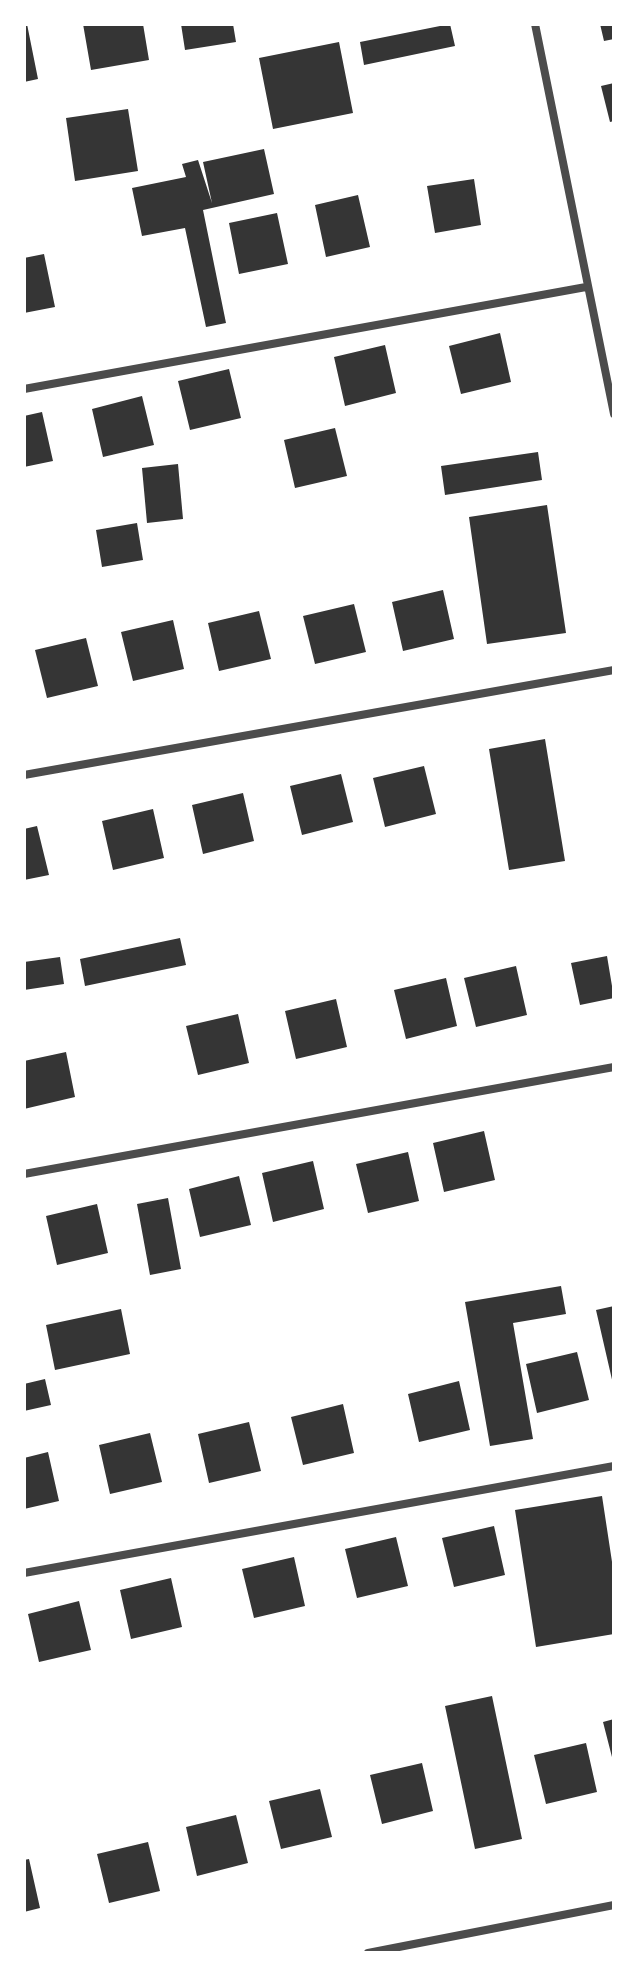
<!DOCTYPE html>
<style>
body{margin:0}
#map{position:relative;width:638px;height:1977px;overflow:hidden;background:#fff;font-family:"Work Sans",sans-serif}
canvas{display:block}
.frame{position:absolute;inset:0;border:26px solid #fff;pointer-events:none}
</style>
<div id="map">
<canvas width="638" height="1977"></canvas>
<div class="frame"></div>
</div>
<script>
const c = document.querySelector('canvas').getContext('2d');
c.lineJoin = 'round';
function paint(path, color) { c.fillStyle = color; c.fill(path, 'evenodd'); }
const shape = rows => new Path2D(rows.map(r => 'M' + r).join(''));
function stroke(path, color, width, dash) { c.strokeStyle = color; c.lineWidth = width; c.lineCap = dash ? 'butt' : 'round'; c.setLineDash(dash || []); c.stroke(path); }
paint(shape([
 [24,24,27,24,38,79,24,82],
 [83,24,143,24,149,60,91,70],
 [181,24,233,24,236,42,185,50],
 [450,24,455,46,364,65,360,42],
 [600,24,614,24,614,39,604,41],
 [339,42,353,113,273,129,259,58],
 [614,83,614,121,610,122,601,86],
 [128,109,138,171,75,181,66,118],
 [264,149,274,194,203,210,226,323,206,327,185,228,142,236,132,188,186,177,182,164,198,160,212,203,203,162],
 [474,179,481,225,435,233,427,186],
 [358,195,370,247,326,257,315,205],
 [277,213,288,264,239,274,229,223],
 [44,254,55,307,24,313,24,258],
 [500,333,511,382,461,394,449,346],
 [385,345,396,393,345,406,334,357],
 [229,369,241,418,190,430,178,381],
 [142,396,154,445,103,457,92,409],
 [42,412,53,461,24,467,24,416],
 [335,428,347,476,295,488,284,440],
 [538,452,542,480,445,495,441,466],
 [178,464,183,519,147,523,142,468],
 [547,505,566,633,487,644,469,517],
 [137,523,143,560,102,567,96,530],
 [443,590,454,639,403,651,392,602],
 [354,604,366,652,315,664,303,616],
 [259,611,271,659,219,671,208,623],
 [173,620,184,669,133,681,121,632],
 [86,638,98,686,47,698,35,650],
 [545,739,565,861,509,870,489,749],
 [424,766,436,814,385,827,373,778],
 [341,774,353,822,302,835,290,786],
 [243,793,254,841,203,854,192,805],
 [153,809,164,858,113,870,102,821],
 [37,826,49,875,24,880,24,829],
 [180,938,186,965,85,986,80,959],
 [607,956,614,998,580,1005,571,963],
 [60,957,64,984,24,990,24,962],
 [516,966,527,1015,476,1027,464,978],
 [446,978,457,1026,406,1039,394,990],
 [336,999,347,1047,296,1059,285,1011],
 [238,1014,249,1063,198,1075,186,1026],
 [66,1052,75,1097,24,1109,24,1061],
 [484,1131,495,1180,444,1192,433,1143],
 [408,1152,419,1201,368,1213,356,1164],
 [313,1161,324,1209,273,1222,262,1173],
 [239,1176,251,1225,200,1237,189,1189],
 [168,1198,181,1269,150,1275,137,1204],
 [97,1204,108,1253,57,1265,46,1216],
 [561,1286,566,1314,513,1323,533,1439,490,1446,465,1302],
 [614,1306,614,1384,613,1384,596,1310],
 [121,1309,130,1354,55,1370,46,1325],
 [577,1352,589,1400,537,1413,526,1364],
 [45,1379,51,1405,24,1411,24,1384],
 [459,1381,470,1430,419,1442,408,1394],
 [343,1404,354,1453,303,1465,291,1417],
 [249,1422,261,1471,209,1483,198,1434],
 [150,1433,162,1482,110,1494,99,1445],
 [48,1452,59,1501,24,1509,24,1458],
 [602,1496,614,1575,614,1634,536,1647,515,1510],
 [494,1526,505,1575,454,1587,442,1538],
 [396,1537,408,1586,357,1598,345,1549],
 [294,1557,305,1606,254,1618,242,1569],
 [171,1578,182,1627,131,1639,120,1590],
 [79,1601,91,1650,39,1662,28,1614],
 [492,1696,522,1839,475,1849,445,1706],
 [614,1719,614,1761,613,1761,603,1722],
 [586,1743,597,1792,546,1804,534,1755],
 [422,1763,433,1811,382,1824,370,1775],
 [320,1789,332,1837,281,1849,269,1801],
 [236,1815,248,1863,197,1876,186,1827],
 [148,1842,160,1891,109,1903,97,1854],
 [29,1859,40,1908,24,1912,24,1860]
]), '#353535');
stroke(shape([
 [535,24,614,414],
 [24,389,586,287],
 [24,775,614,670],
 [24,1174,614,1067],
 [24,1573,614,1466],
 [368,1953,614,1905]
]), '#4c4c4c', 8);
</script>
